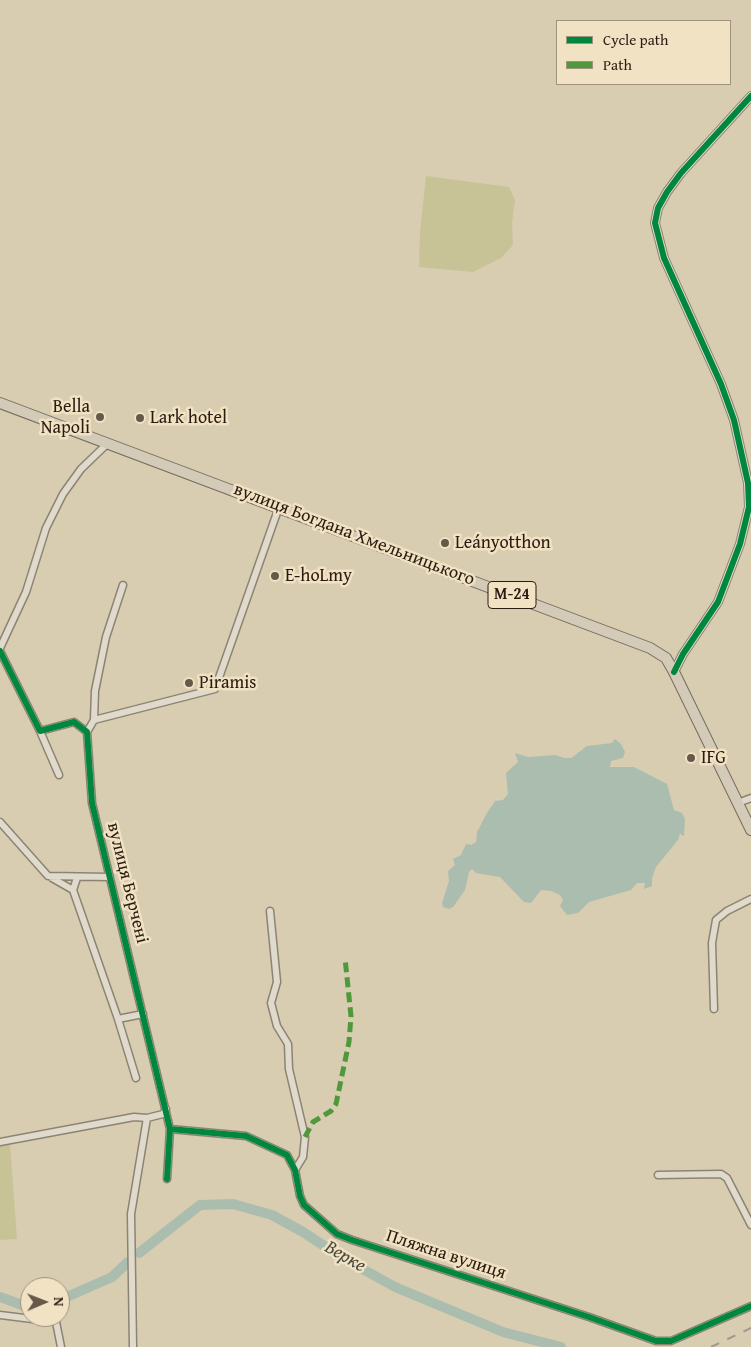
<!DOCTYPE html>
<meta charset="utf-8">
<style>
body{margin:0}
#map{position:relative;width:751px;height:1347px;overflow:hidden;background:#d8cdb1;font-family:"Gentium Book Plus",serif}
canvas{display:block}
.legend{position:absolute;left:556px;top:20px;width:175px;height:65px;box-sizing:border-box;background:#f0e2c2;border:1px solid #a0927c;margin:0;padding:6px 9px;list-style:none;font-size:15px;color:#291a12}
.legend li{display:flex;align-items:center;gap:10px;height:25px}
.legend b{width:25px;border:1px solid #a0927c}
.north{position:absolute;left:20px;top:1277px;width:50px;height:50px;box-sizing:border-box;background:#f0e2c2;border:1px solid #a0927c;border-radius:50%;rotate:89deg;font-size:14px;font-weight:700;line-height:20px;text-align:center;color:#291a12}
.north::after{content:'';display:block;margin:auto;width:18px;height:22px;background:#66594a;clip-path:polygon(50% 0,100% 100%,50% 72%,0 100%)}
</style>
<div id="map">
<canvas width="751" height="1347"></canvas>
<ul class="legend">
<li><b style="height:6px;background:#00873e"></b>Cycle path</li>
<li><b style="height:6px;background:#4f993c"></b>Path</li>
</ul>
<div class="north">N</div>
</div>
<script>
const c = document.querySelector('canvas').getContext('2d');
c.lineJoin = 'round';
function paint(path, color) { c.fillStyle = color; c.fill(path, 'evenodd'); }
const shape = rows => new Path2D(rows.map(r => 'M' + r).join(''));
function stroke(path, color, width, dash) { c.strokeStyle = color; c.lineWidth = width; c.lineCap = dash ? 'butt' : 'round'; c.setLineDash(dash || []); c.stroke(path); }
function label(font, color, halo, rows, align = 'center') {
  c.font = font + ' "Gentium Book Plus",serif'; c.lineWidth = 5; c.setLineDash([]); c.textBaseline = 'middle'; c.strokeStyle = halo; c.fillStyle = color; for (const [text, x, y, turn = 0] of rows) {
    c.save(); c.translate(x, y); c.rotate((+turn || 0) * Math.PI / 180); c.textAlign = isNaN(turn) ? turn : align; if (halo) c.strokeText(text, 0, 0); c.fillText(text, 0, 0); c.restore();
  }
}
paint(shape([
 [426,176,509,187,515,200,512,223,513,245,501,258,473,272,419,267,420,232],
 [10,1144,17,1239,0,1240,0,1146]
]), '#c7c397');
paint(shape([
 [615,739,621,744,625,752,623,758,611,761,610,767,634,767,667,784,674,810,682,813,685,819,684,836,680,834,678,840,656,867,652,878,652,886,644,889,645,883,637,883,631,890,589,902,578,913,567,915,560,906,563,900,560,895,551,891,541,890,531,903,524,902,500,877,476,873,472,869,469,872,465,890,453,907,449,909,443,907,442,903,449,881,448,871,455,865,453,859,461,855,466,844,471,845,476,842,477,832,487,813,495,801,503,800,508,794,506,773,518,762,515,753,528,757,556,755,564,758,571,758,587,746,612,743]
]), '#abbdae');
stroke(shape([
 [139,1253,200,1205,233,1204,272,1215,303,1232,341,1257,395,1287,503,1332,561,1347],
 [0,1297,22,1305,30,1304],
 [60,1300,112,1277,128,1262]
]), '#abbdae', 10);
const minor = shape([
 [0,648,26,592,46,528,63,494,81,469,108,443],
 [0,651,40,731,74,722,87,732,92,803,170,1129,167,1179],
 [94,720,95,691,106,637,123,585],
 [40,731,59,775],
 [87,732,94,720,215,689,279,507],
 [738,803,751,798],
 [0,822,48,876,110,877],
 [52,878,73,890],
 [77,878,73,890,118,1019,143,1014],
 [270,911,277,982,271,1003,277,1026,288,1044,289,1069,305,1137,303,1157,295,1170],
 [714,1009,712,943,716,920,727,911,751,899],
 [118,1019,136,1078],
 [170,1129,246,1136,287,1155,295,1170,300,1196,304,1205,337,1234,352,1240,589,1317,656,1341,671,1341,751,1306],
 [0,1142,134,1117,147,1118],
 [658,1175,721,1174,727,1178,751,1225],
 [0,1315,56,1322,61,1347],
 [133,1347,131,1214,147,1118,163,1114,166,1109]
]);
const tertiary = shape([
 [674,672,683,654,718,602,740,544,749,507,748,483,734,420,721,384,664,258,655,223,658,208,667,192,681,173,751,96]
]);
const trunk = shape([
 [0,403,650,648,666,658,674,672,751,830]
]);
stroke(minor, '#8c8473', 9);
stroke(tertiary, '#8c8473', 10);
stroke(trunk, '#746c5d', 12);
stroke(minor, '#e0dacc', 6);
stroke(tertiary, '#e0dacc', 8);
stroke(trunk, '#d4cab8', 10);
stroke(shape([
 [711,1347,751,1328]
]), '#9e988e', 2, [9, 9]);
stroke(shape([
 [305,1137,313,1122,331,1111,336,1104,349,1042,351,1016,345,958]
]), '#4f993c', 5, [10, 5]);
stroke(shape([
 [0,651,40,731,74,722,87,732,92,803,170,1129,167,1179],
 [674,672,683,654,718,602,740,544,749,507,748,483,734,420,721,384,664,258,655,223,658,208,667,192,681,173,751,96],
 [170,1129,246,1136,287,1155,295,1170,300,1196,304,1205,337,1234,352,1240,589,1317,656,1341,671,1341,751,1306]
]), '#00873e', 6);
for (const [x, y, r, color] of [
 [100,417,5,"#66594a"],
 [140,418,5,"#66594a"],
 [445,543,5,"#66594a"],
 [275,576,5,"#66594a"],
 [189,683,5,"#66594a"],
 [691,758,5,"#66594a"]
]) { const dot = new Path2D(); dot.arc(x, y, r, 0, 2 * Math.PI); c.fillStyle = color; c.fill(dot); stroke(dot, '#f0e2c2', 2); }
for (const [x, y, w] of [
 [512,595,48]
]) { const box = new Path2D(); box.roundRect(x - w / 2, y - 13.5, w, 27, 4); c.fillStyle = '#f0e2c2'; c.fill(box); stroke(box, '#291a12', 1); }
label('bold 16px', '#291a12', null, [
 ["М-24",512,595]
]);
label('18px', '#291a12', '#f0e2c2', [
 ["Bella",90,407,"right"],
 ["Napoli",90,428,"right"],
 ["Lark hotel",150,418],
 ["Leányotthon",455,543],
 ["E-hoLmy",285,576],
 ["Piramis",199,683],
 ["IFG",701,758]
], 'left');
label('18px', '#291a12', '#f0e2c2', [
 ["вулиця Богдана Хмельницького",354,535,21],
 ["вулиця Берчені",127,883,76],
 ["Пляжна вулиця",446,1255,18]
]);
label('italic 19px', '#4a4940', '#f0e2c2', [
 ["Верке",345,1257,30]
]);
</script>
